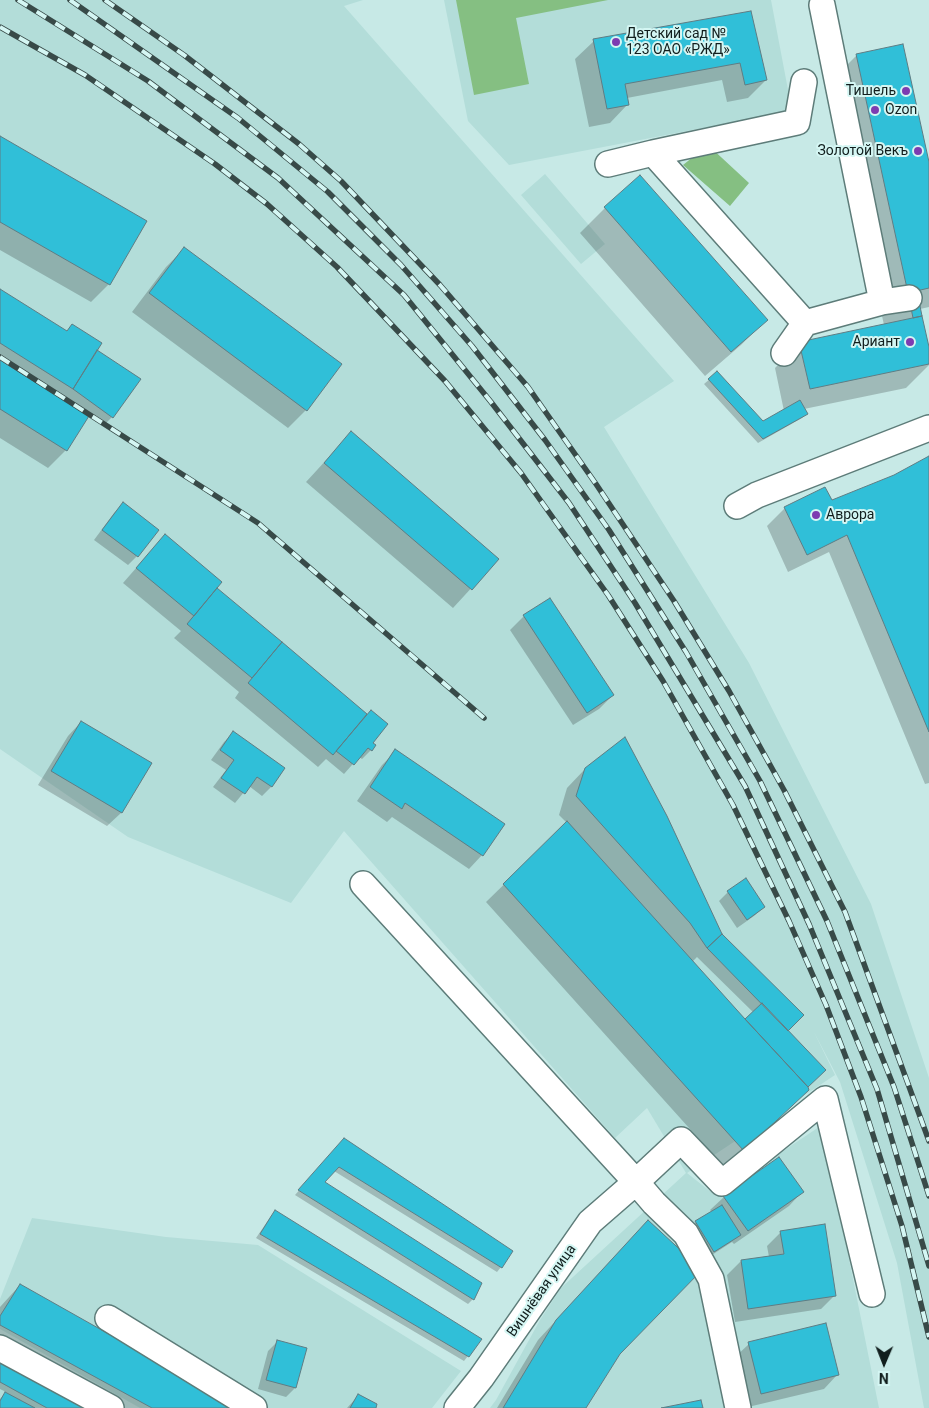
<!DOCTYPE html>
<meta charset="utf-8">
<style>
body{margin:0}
#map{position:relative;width:929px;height:1408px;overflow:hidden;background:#c7e9e6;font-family:Roboto,sans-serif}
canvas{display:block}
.north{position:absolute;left:859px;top:1338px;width:50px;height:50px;-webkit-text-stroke:4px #d4f6f3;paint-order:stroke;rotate:181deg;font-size:14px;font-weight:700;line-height:20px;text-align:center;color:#111e1d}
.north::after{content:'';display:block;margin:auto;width:18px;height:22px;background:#111e1d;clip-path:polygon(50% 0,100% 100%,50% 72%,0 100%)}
</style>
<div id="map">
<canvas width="929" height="1408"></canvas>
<div class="north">N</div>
</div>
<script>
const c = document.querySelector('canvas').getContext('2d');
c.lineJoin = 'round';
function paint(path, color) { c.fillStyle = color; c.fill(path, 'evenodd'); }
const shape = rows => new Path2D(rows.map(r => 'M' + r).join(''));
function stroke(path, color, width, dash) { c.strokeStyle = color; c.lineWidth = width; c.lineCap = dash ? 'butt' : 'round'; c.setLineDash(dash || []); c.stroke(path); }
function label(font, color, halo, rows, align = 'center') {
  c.font = font + ' Roboto,sans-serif'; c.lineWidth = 4; c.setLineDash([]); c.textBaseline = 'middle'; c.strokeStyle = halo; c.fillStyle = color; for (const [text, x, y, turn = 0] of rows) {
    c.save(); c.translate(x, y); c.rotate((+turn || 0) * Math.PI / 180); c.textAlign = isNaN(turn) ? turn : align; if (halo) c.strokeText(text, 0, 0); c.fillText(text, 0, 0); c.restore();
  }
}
paint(shape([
 [0,0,363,0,344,6,674,381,604,427,749,663,871,904,929,1078,929,1408,924,1408,897,1263,840,1082,814,1032,835,1075,687,1173,716,1196,822,1125,879,1408,490,1408,496,1400,540,1320,561,1288,686,1173,647,1108,615,1138,344,831,291,903,128,837,0,749],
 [444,0,771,0,792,111,509,165,468,121],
 [545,174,605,244,581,264,521,195],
 [32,1218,166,1237,258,1245,461,1371,432,1408,140,1408,0,1329,0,1299],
 [0,1363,83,1408,0,1408]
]), '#b3ddd9');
paint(shape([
 [456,0,608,0,516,18,529,84,474,95],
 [708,145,749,183,730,206,683,165]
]), '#85bf82');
paint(shape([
 [750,12,766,80,748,98,727,102,722,80,627,98,628,104,610,123,589,127,575,59,594,41],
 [857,55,929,168,929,307,920,309,929,354,929,365,906,388,804,409,807,414,802,418,758,443,704,384,717,373,763,422,784,411,775,368,800,343,884,325,831,81],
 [0,137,109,284,91,302,0,250],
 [640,177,766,320,741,345,705,376,580,233,605,208],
 [184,249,306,410,288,428,132,312,166,267],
 [0,290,66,332,72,325,93,355,112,417,103,426,88,415,66,450,48,468,0,438],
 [63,397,81,411,80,412,60,400],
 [351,433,498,559,453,608,306,482],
 [929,457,929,783,925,784,829,552,788,572,767,526,785,508,832,502,895,476],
 [123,504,137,556,128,565,94,540,114,513],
 [165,535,215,589,367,715,371,750,362,759,359,757,344,774,326,759,318,767,235,698,239,692,174,638,181,631,123,583],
 [549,599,613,695,599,709,573,725,510,630,524,616],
 [81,722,150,764,121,813,107,826,38,785,68,736],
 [233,733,284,769,271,787,262,796,249,786,235,803,213,787,226,770,211,760,224,742],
 [396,751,482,855,469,869,392,817,387,822,357,801,382,765],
 [585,769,786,1031,824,1070,725,1168,486,902,567,823,559,815,567,788],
 [697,957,754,1013,744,1021,692,962],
 [728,892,764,907,754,916,737,928,719,901],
 [340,1144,501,1267,497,1272,334,1171,323,1183,480,1283,473,1299,468,1304,295,1195],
 [802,1192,789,1206,734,1244,732,1242,704,1260,687,1232,696,1222,712,1212,710,1210,724,1197],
 [271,1216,481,1339,464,1361,256,1238],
 [781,1232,835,1295,821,1309,735,1322,727,1275,741,1261,769,1257,767,1246],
 [630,1240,619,1353,584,1408,497,1408,538,1340],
 [20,1285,237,1408,101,1408,0,1353,0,1307],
 [277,1342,295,1388,286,1397,258,1389,268,1351],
 [749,1344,837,1375,824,1389,748,1407,735,1357],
 [0,1362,83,1408,0,1408,0,1399,6,1392,0,1389],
 [358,1396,374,1408,347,1408]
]), '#0003');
const building = shape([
 [751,11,767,80,745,85,740,63,625,84,629,105,607,109,593,39,751,11],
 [903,44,929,162,929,288,908,293,856,54,903,44],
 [0,136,147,221,110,285,0,222,0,136],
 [640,175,768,320,731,352,604,207,640,175],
 [184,247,342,364,307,411,149,293,184,247],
 [0,289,67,331,72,324,102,343,73,389,0,343,0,289],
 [917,291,922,316,913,318,908,293,917,291],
 [922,316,929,347,929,364,810,389,799,342,922,316],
 [97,350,141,379,113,418,73,389,97,350],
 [0,360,89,416,67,451,0,409,0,360],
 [717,371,763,421,800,400,808,414,763,439,708,379,717,371],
 [351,431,499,559,472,590,324,463,351,431],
 [929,456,929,732,847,535,807,555,784,507,825,487,832,500,894,475,929,456],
 [123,502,159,530,138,557,102,530,123,502],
 [165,534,222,582,194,616,136,568,165,534],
 [217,588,282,642,252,678,187,624,217,588],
 [550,598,614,695,587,713,523,615,550,598],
 [282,642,367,714,333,755,248,683,282,642],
 [371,710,388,724,373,743,376,745,372,751,368,748,354,765,336,751,371,710],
 [81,721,152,763,122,813,51,771,81,721],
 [233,731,285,768,272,787,257,777,245,794,221,778,234,760,220,750,233,731],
 [625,737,667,816,722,934,707,948,690,923,576,796,585,768,625,737],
 [395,749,505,824,483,856,405,803,402,809,370,787,395,749],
 [567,821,745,1019,808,1087,809,1090,744,1151,503,884,567,821],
 [746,878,765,907,747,920,727,891,746,878],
 [722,934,804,1015,788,1031,707,948,722,934],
 [762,1003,826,1070,808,1087,745,1019,762,1003],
 [344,1138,513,1251,502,1268,339,1167,325,1182,482,1283,474,1300,298,1190,344,1138],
 [779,1157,804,1192,748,1231,723,1196,779,1157],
 [722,1205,741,1235,714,1252,695,1221,722,1205],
 [275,1210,482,1339,469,1357,260,1234,275,1210],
 [648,1220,702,1270,620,1354,586,1408,503,1408,556,1320,648,1220],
 [825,1224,836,1296,748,1309,741,1260,784,1254,780,1231,825,1224],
 [20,1284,240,1408,152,1408,0,1325,0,1316,20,1284],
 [826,1323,839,1375,761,1394,748,1342,826,1323],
 [277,1340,307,1348,296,1388,266,1380,277,1340],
 [0,1361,86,1408,47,1408,0,1382,0,1361],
 [5,1392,35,1408,0,1408,0,1401,5,1392],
 [358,1394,377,1404,376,1408,350,1408,358,1394],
 [701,1400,703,1408,661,1408,701,1400]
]);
paint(building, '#30bfd8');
stroke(building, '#5f7d84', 1);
const minor = shape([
 [653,153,805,323,882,302,822,5],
 [608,164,653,153,797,122,804,82],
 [882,302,909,298],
 [784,353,805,323],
 [737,506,757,495,929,428],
 [363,884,636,1182,681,1140,722,1183,825,1099,872,1294],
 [108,1318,254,1408],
 [0,1348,111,1408],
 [457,1408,481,1378,590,1222,636,1182,654,1203,686,1234,711,1279,738,1408]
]);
stroke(minor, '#5d7c79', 28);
stroke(minor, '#fff', 25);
const rail = shape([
 [18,0,148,81,278,178,404,295,491,402,569,503,635,603,745,786,809,924,877,1089,929,1266],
 [70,0,238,118,328,192,401,265,472,346,545,440,609,530,686,652,760,781,827,921,894,1087,929,1196],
 [105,0,184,55,299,144,341,181,440,285,528,387,596,484,674,601,729,691,784,790,845,912,929,1141],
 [0,27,85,75,215,164,267,204,337,267,445,381,521,473,608,595,663,681,733,805,789,921,826,1005,861,1097,902,1226,929,1337],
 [0,357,258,523,484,718]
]);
stroke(rail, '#384a48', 5.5);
stroke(rail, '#d4f6f3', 4, [11]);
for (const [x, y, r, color] of [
 [616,42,5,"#7d3cb1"],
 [906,91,5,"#7d3cb1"],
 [875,110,5,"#7d3cb1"],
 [918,151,5,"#7d3cb1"],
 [910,342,5,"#7d3cb1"],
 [816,515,5,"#7d3cb1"]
]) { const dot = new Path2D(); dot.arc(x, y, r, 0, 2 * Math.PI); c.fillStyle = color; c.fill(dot); stroke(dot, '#d4f6f3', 2); }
label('14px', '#111e1d', '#d4f6f3', [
 ["Детский сад №",626,34],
 ["123 ОАО «РЖД»",626,50],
 ["Тишель",896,91,"right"],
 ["Ozon",885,110],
 ["Золотой Векъ",908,151,"right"],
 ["Ариант",900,342,"right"],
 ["Аврора",826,515]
], 'left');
label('14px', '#111e1d', '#d4f6f3', [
 ["Вишнёвая улица",542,1291,-55]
]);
</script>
